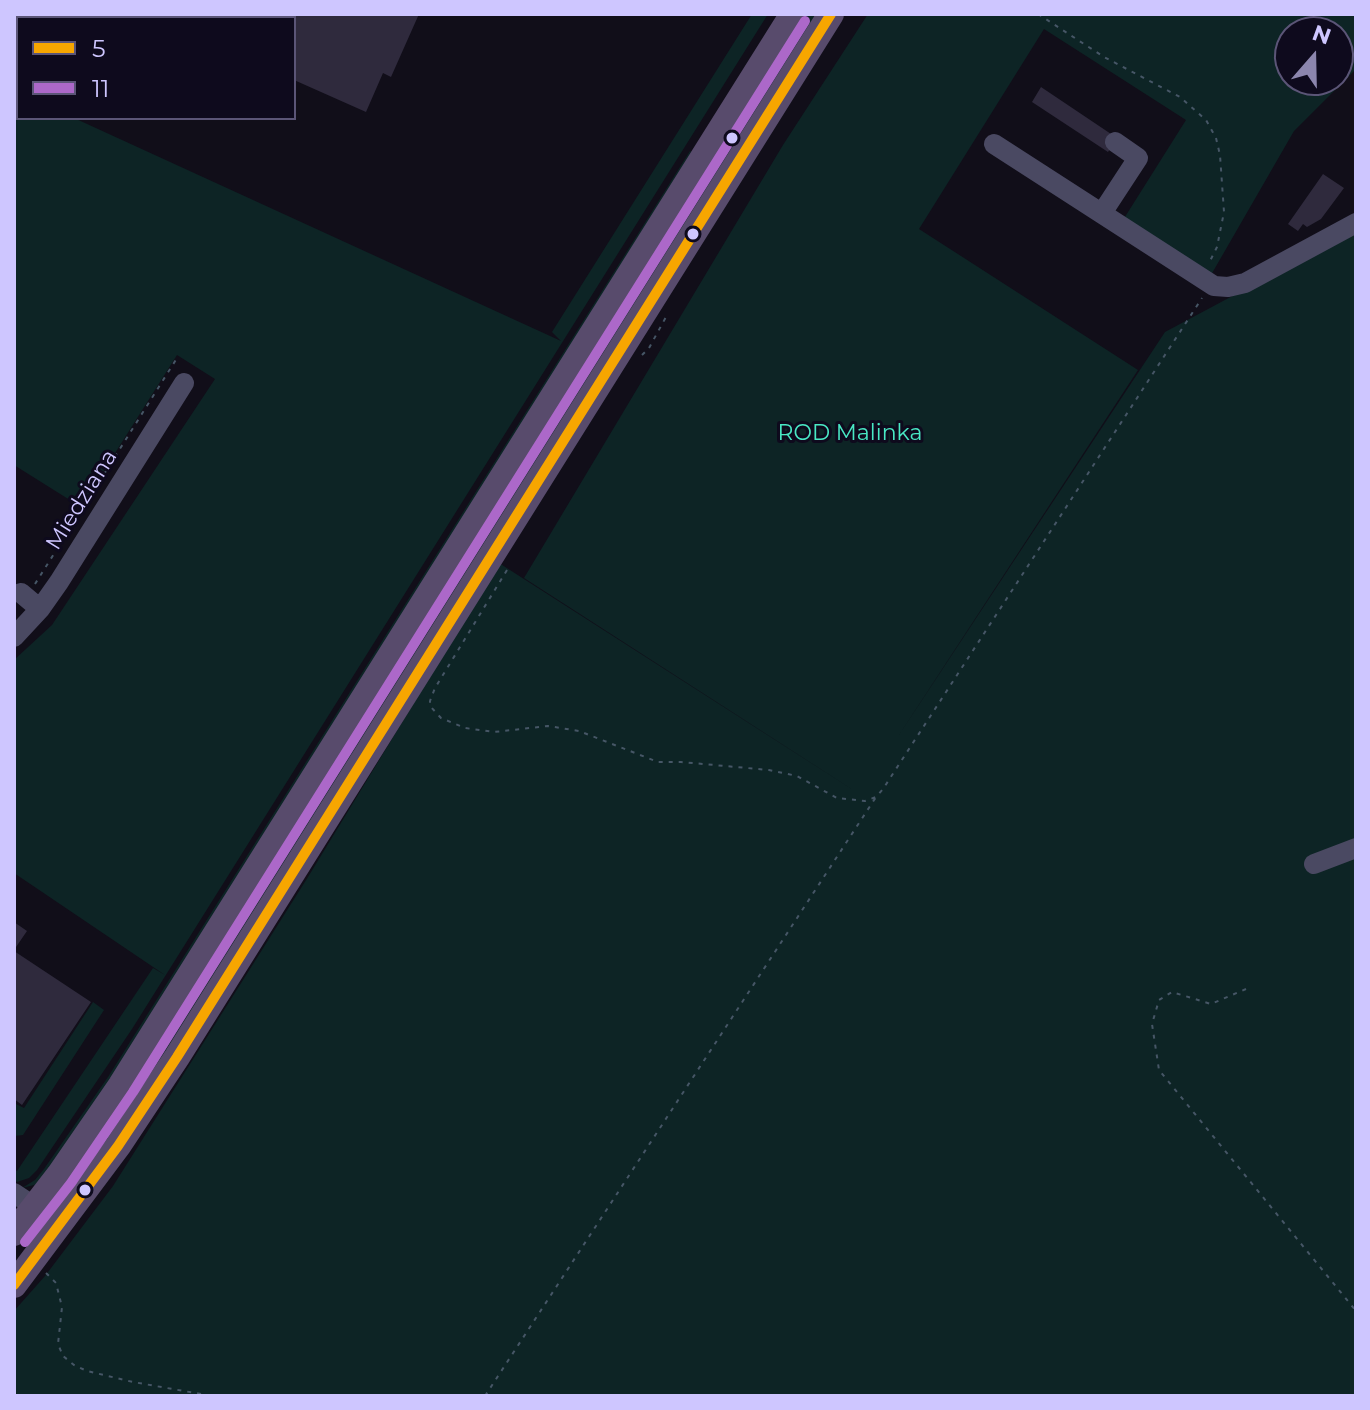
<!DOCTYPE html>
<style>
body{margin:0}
#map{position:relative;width:1370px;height:1410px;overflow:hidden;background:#110e19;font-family:Montserrat,sans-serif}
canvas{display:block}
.frame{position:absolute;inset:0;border:16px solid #cec6ff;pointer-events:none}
.legend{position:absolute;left:16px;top:16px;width:280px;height:104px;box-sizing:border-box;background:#0e0a1d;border:2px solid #5b5577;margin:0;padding:10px 14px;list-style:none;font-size:24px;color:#cec6ff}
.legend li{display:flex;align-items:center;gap:16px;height:40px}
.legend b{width:40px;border:2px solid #5b5577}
.north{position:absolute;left:1274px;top:16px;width:80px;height:80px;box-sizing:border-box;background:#0e0a1d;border:2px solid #5b5577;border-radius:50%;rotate:20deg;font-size:22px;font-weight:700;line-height:32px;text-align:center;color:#cec6ff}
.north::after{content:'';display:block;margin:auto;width:28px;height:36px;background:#8c86ae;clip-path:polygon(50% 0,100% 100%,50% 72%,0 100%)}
</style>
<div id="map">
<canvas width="1370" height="1410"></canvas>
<div class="frame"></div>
<ul class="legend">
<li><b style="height:10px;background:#f7a600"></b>5</li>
<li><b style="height:10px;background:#ac68c9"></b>11</li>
</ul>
<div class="north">N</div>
</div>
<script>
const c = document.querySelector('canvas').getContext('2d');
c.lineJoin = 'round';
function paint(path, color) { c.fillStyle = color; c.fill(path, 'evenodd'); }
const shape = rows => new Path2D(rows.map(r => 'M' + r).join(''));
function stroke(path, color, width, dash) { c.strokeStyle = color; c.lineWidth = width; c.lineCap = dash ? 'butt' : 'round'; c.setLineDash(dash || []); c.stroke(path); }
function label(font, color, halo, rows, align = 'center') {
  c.font = font + ' Montserrat,sans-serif'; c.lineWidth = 6; c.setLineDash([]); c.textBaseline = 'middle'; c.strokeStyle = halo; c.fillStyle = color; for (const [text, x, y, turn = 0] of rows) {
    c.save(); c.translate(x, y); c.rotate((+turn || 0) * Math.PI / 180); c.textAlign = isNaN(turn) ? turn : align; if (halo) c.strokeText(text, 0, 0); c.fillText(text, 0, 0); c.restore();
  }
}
paint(shape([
 [752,14,768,14,132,1029,37,1170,29,1178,17,1182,14,1180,14,1169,17,1171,153,968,165,975,14,873,14,660,52,625,215,379,177,355,81,507,14,465,14,90,18,92,18,118,74,118,561,341,552,332],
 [803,14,820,14,141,1096,57,1208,50,1208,49,1206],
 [868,14,1356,14,1356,69,1294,131,1211,275,1123,220,1186,120,1044,29,919,229,1138,370,897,738,1165,332,1356,230,1356,1396,14,1396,14,1311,45,1276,113,1186,308,877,499,563,861,795,524,578,783,145],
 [1290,32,1338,32,1338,80,1290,80],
 [690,151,691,152,142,1035,38,1184,22,1188,35,1180,44,1169,108,1077],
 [93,1002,104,1010,23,1135,14,1136,14,1103,24,1108]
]), '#0d2425');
paint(shape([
 [207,14,419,14,391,77,383,73,366,112,294,80,294,18,205,18],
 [1041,87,1117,138,1108,152,1032,102],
 [1323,174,1344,188,1321,219,1307,227,1303,224,1298,231,1288,224],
 [14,922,27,931,14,950],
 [14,951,91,1002,22,1105,14,1099]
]), '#2f2a3d');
stroke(shape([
 [1038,14,1104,57,1180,97,1206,120,1216,138,1220,155,1224,212,1217,247,1210,261],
 [642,355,649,348,666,317],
 [507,570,435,688,430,701,430,706,441,718,465,728,494,732,548,726,579,731,658,762,681,762,769,770,797,776,837,798,865,801,876,797,883,789,1202,298],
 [35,584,177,358],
 [1246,989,1211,1004,1172,992,1159,1000,1152,1024,1159,1070,1356,1311],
 [46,1273,56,1283,62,1307,58,1344,63,1356,74,1365,87,1371,133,1382,212,1396],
 [485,1396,876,797]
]), '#465666', 2, [4, 6]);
stroke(shape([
 [994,144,1214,286,1228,287,1245,283,1356,223],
 [1102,213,1138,158,1115,142],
 [21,593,40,609],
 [14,637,40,609,59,582,184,383],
 [1314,864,1356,848],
 [14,1193,35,1207,53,1235]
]), '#4a4962', 20);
stroke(shape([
 [14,1233,59,1175,121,1085,793,14],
 [14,1285,118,1146,177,1057,831,14]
]), '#584b6c', 26);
stroke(shape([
 [14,1285,118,1146,177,1057,831,14]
]), '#f7a600', 10);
stroke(shape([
 [25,1242,71,1183,133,1092,805,21]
]), '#ac68c9', 10);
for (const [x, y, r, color] of [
 [732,138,7,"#cec6ff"],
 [693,234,7,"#cec6ff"],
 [85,1190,7,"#cec6ff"]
]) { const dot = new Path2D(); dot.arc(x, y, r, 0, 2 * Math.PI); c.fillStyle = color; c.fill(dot); stroke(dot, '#0e0a1d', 3); }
label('22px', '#49e8c4', '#0e0a1d', [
 ["ROD Malinka",850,434]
]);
label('22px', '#cec6ff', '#0e0a1d', [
 ["Miedziana",82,500,-58]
]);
</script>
